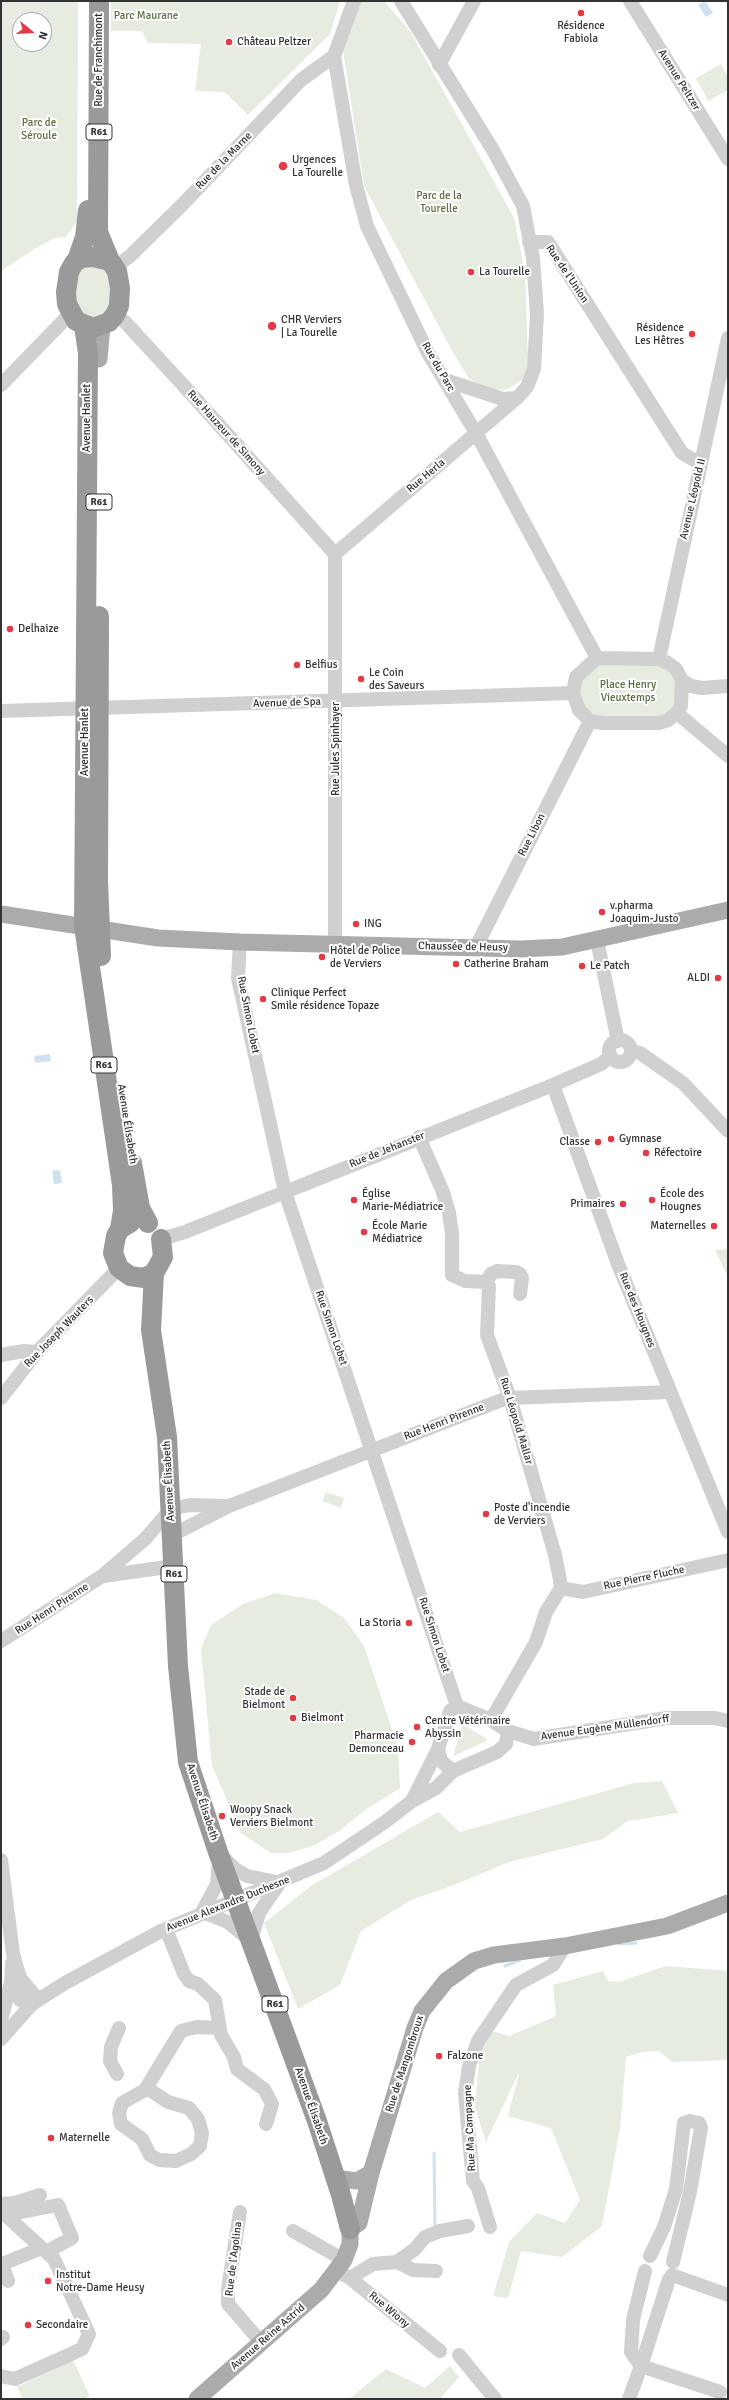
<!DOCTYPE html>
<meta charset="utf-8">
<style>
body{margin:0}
#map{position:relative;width:729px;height:2400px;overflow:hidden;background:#fff;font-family:Signika,sans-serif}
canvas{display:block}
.frame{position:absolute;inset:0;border:2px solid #333;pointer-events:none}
.north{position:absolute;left:12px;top:12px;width:40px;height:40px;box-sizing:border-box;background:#fff;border:1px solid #adadad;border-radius:50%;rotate:108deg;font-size:11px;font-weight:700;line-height:16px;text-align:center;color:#333}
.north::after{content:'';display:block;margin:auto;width:14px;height:18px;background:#e63946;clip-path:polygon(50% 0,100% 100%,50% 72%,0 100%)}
</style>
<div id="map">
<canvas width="729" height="2400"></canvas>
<div class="frame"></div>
<div class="north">N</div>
</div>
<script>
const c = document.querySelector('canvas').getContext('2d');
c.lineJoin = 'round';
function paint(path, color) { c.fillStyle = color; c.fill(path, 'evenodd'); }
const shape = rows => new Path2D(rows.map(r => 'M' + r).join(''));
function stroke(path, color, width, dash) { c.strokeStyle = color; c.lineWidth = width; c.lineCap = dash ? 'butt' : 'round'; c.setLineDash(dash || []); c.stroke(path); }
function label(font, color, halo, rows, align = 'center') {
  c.font = font + ' Signika,sans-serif'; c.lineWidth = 4; c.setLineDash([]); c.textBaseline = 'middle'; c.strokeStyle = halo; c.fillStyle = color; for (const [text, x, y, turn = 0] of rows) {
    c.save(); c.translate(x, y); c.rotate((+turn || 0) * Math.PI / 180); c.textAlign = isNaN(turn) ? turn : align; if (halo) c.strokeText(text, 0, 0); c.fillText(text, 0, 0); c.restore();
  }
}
paint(shape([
 [1,1,78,1,77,221,66,237,55,238,39,246,1,271],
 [20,20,44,20,44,44,20,44],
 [111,1,340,1,330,34,248,115,225,92,195,91,201,44,148,43,142,31,111,31],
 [359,1,384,1,410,31,514,218,525,273,528,363,525,378,506,390,488,388,469,379,450,347,364,186,342,44],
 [721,64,728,77,728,90,708,101,696,78],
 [82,265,110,270,114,306,94,322,77,314,73,284],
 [603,665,659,665,671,673,677,682,675,705,670,712,660,717,597,717,583,706,579,697,583,678,595,666],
 [728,1249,728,1277,715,1250],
 [326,1492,344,1498,341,1508,322,1501],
 [275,1593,316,1600,344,1618,364,1646,398,1747,400,1788,365,1810,339,1831,315,1845,289,1853,271,1853,241,1833,212,1766,201,1649,211,1625,243,1604],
 [462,1725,486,1738,487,1741,453,1756],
 [662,1781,678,1813,628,1821,603,1839,509,1862,454,1885,411,1900,361,1931,340,1985,298,2009,264,1923,311,1886,438,1812,460,1832,634,1783],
 [666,1966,728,1971,728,2060,672,2062,659,2051,642,2052,626,2057,620,2128,602,2226,562,2257,521,2251,508,2298,493,2296,509,2242,537,2213,565,2223,580,2200,551,2128,508,2116,520,2070,486,2142,475,2107,480,2051,492,2031,509,2036,556,2016,553,1985,603,1971,608,1981,619,1982],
 [73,2360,90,2396,83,2399,23,2399,17,2387],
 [450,2366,459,2377,440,2399,349,2399,386,2369,425,2388]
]), '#e6ecdf');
paint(shape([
 [705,1,713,13,706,17,698,5],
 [50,1054,51,1061,35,1063,34,1056],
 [60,1170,62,1183,54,1184,52,1171]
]), '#cfe2ee');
stroke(shape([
 [619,1944,636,1943],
 [505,1966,520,1960],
 [434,2153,435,2228]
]), '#cfe2ee', 3);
stroke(shape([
 [354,1,334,56,356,185,367,226,428,353,476,433,597,658],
 [630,1,728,159],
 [439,65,474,1],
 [529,242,548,242,682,453,701,464],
 [115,267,129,257,182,205,301,80,334,56],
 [115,315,125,322,184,386,335,554],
 [445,380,503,399,517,398],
 [1,385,70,314],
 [335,554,517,398,527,387,534,369,537,314,533,258,523,206,493,150,401,1],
 [597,658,659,659,668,663,676,669,682,680,681,706,677,713,668,720,659,723,602,723,590,721,579,710,573,693,576,677,597,658],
 [659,659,728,338],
 [682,680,691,686,702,688,728,686],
 [1,711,573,693],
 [677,713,728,756],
 [597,940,618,1041],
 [240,942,238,978,285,1192,457,1706],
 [335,943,335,554],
 [475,949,590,721],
 '609 1051a11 11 0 1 1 22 0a11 11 0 1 1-22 0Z',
 [631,1051,640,1053,683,1083,728,1131],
 [553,1085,618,1264,728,1532],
 [419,1137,443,1192,449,1213,452,1234,452,1275,465,1281,486,1282,489,1286,487,1335,510,1398,555,1555,560,1580,561,1588,546,1612,536,1642,491,1720],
 [161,1239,185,1232,553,1085,601,1064,611,1056],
 [486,1282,491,1274,497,1271,516,1272,520,1274,522,1278,520,1294],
 [1,1355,24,1351,37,1352],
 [1,1398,37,1352,119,1268],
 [172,1535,229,1506,499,1401,510,1398,670,1392],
 [103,1576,174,1566],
 [561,1588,583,1592,728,1560],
 [1,1641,102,1576,145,1539,171,1509,190,1505,227,1506],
 [457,1706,491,1720,508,1731,534,1739,667,1718,715,1718,728,1721],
 [457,1706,450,1711,438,1749,441,1761,453,1771,497,1752,506,1744,508,1731],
 [412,1801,438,1749],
 [222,1856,235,1869,247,1876,277,1882],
 [1,1860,13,1954,20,1978,38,1999],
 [202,1912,228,1922,251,1941,259,1913,280,1882],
 [202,1912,217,1884,219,1862],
 [166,1929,184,1974,189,1981,198,1984,215,2000,221,2035,234,2057,237,2069,264,2089,272,2104,266,2124],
 [11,1982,20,2000,32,2004],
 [1,2020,11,1982,12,1963],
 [1,2039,32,2004,65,1983,161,1931,324,1863,385,1822,412,1801,436,1788,453,1771],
 [117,2074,110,2061,111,2047,119,2028],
 [147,2088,168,2102,189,2108,198,2119,202,2133,200,2146,191,2154,176,2161,159,2160,150,2155,142,2139,121,2124,119,2113,122,2103,145,2090,181,2031,197,2027,220,2028],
 [1,2204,15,2203,40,2195],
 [1,2211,54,2259,89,2334,82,2349,15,2379,1,2376],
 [240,2212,228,2289,228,2304,261,2342],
 [6,2215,58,2205,72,2238,46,2252],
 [490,2227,478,2188,473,2181,465,2093,469,2066,478,2041,516,1985,553,1965,565,1946],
 [293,2231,344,2260],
 [650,2256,664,2227,676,2189,684,2123,690,2121,699,2123,701,2128,690,2192,673,2262],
 [397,2262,415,2249,425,2237,440,2231,468,2226],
 [337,2271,350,2278,440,2351],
 [645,2271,633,2320,631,2352,641,2366,669,2279],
 [672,2275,728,2295],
 [350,2278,373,2264,397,2262,413,2270,436,2271],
 [8,2281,2,2264,42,2248],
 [1,2339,3,2337],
 [459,2355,495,2399],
 [629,2399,641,2366,720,2392]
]), '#d0d0d0', 14);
stroke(shape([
 [99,359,102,326],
 [1,914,158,938,240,942,521,949,562,947,728,910],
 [335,2178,357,2181,371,2173],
 [197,2399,321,2290,344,2260,350,2244,350,2229,359,2223,371,2173,415,2028,422,2011,446,1981,474,1961,494,1955,565,1946,667,1926,728,1903]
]), '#ababab', 17);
stroke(shape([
 [99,1,98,232,110,261],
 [93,257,110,261,117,271,120,288,119,306,115,315,109,322,93,328,76,321,67,304,66,292,69,272,74,263,81,258,93,257],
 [77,260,85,237,88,210],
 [84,326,88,353,84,926,122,1185,123,1211,120,1229],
 [99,616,98,880,101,956],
 [132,1163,140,1208,148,1223],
 [130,1223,120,1229,116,1236,113,1253,119,1268,130,1276,144,1278,154,1273,163,1257,161,1239],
 [154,1273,151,1330,167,1437,178,1666,188,1762,218,1852,317,2121,341,2195,350,2229]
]), '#9a9a9a', 20);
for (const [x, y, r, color] of [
 [581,13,4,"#e63946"],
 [229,42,4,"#e63946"],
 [283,166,5,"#e63946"],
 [471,272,4,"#e63946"],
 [272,326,5,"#e63946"],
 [692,334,4,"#e63946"],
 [10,629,4,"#e63946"],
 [297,665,4,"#e63946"],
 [361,679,4,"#e63946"],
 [602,912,4,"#e63946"],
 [356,924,4,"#e63946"],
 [322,957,4,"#e63946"],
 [456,964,4,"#e63946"],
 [582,966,4,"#e63946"],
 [718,978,4,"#e63946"],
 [263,999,4,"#e63946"],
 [611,1139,4,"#e63946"],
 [598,1142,4,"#e63946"],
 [646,1153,4,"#e63946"],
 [354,1200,4,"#e63946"],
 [652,1200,4,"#e63946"],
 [623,1204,4,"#e63946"],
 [714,1226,4,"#e63946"],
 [364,1232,4,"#e63946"],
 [486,1514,4,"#e63946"],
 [409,1623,4,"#e63946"],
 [293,1698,4,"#e63946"],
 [293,1718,4,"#e63946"],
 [417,1727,4,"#e63946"],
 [412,1742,4,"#e63946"],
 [222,1816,4,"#e63946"],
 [439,2056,4,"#e63946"],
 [51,2138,4,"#e63946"],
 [48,2281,4,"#e63946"],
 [28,2325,4,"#e63946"]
]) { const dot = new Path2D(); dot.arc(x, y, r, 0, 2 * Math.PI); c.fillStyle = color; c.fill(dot); stroke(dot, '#fff', 1.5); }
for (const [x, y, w] of [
 [99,132,26],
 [99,502,26],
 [104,1065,26],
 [174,1574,26],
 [275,2004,26]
]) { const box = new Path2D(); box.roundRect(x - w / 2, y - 8, w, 16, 3); c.fillStyle = '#fff'; c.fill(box); stroke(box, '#333', 1); }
label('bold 10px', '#333', null, [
 ["R61",99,132],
 ["R61",99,502],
 ["R61",104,1065],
 ["R61",174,1574],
 ["R61",275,2004]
]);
label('11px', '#56703f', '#fff', [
 ["Parc Maurane",146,16],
 ["Parc de",39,123],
 ["Séroule",39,136],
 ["Parc de la",439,196],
 ["Tourelle",439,209],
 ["Place Henry",628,685],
 ["Vieuxtemps",628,698]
]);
label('11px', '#333', '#fff', [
 ["Résidence",581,26,"center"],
 ["Fabiola",581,39,"center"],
 ["Château Peltzer",237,42],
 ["Urgences",292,160],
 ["La Tourelle",292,173],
 ["La Tourelle",479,272],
 ["CHR Verviers",281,320],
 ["| La Tourelle",281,333],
 ["Résidence",684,328,"right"],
 ["Les Hêtres",684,341,"right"],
 ["Delhaize",18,629],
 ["Belfius",305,665],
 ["Le Coin",369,673],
 ["des Saveurs",369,686],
 ["v.pharma",610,906],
 ["Joaquim-Justo",610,919],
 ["ING",364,924],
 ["Hôtel de Police",330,951],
 ["de Verviers",330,964],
 ["Catherine Braham",464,964],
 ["Le Patch",590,966],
 ["ALDI",710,978,"right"],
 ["Clinique Perfect",271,993],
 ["Smile résidence Topaze",271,1006],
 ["Gymnase",619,1139],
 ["Classe",590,1142,"right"],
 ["Réfectoire",654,1153],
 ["Église",362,1194],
 ["Marie-Médiatrice",362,1207],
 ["École des",660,1194],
 ["Hougnes",660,1207],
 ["Primaires",615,1204,"right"],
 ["École Marie",372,1226],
 ["Médiatrice",372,1239],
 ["Maternelles",706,1226,"right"],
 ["Poste d'incendie",494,1508],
 ["de Verviers",494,1521],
 ["La Storia",401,1623,"right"],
 ["Stade de",285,1692,"right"],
 ["Bielmont",285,1705,"right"],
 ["Bielmont",301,1718],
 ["Centre Vétérinaire",425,1721],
 ["Abyssin",425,1734],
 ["Pharmacie",404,1736,"right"],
 ["Demonceau",404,1749,"right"],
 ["Woopy Snack",230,1810],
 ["Verviers Bielmont",230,1823],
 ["Falzone",447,2056],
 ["Maternelle",59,2138],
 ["Institut",56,2275],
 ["Notre-Dame Heusy",56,2288],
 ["Secondaire",36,2325]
], 'left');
label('11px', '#333', '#fff', [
 ["Rue de Franchimont",99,60,-90],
 ["Avenue Peltzer",679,80,58],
 ["Rue de la Marne",224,161,-46],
 ["Rue de l'Union",567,274,56],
 ["Rue du Parc",438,367,60],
 ["Avenue Hanlet",87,418,-90],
 ["Rue Hauzeur de Simony",226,433,48],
 ["Rue Herla",426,476,-40],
 ["Avenue Léopold II",693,499,-77],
 ["Avenue de Spa",287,703,-2],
 ["Avenue Hanlet",85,742,-90],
 ["Rue Jules Spinhayer",336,749,-90],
 ["Rue Libon",532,835,-63],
 ["Chaussée de Heusy",463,947,1],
 ["Rue Simon Lobet",248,1015,79],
 ["Avenue Élisabeth",127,1124,81],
 ["Rue de Jehanster",387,1150,-22],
 ["Rue des Hougnes",637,1310,68],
 ["Rue Simon Lobet",331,1328,71],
 ["Rue Joseph Wauters",59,1332,-46],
 ["Rue Léopold Mallar",516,1421,73],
 ["Rue Henri Pirenne",444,1422,-21],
 ["Avenue Élisabeth",169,1481,-93],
 ["Rue Pierre Fluche",644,1578,-12],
 ["Rue Henri Pirenne",52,1609,-33],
 ["Rue Simon Lobet",434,1635,72],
 ["Avenue Eugène Müllendorff",605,1728,-8],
 ["Avenue Élisabeth",202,1802,72],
 ["Avenue Alexandre Duchesne",228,1904,-22],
 ["Rue de Mangombroux",405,2064,-72],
 ["Avenue Élisabeth",311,2106,71],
 ["Rue Ma Campagne",470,2128,-93],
 ["Rue de l'Agolina",234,2259,-83],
 ["Rue Wiony",389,2310,40],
 ["Avenue Reine Astrid",268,2337,-41]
]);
</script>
